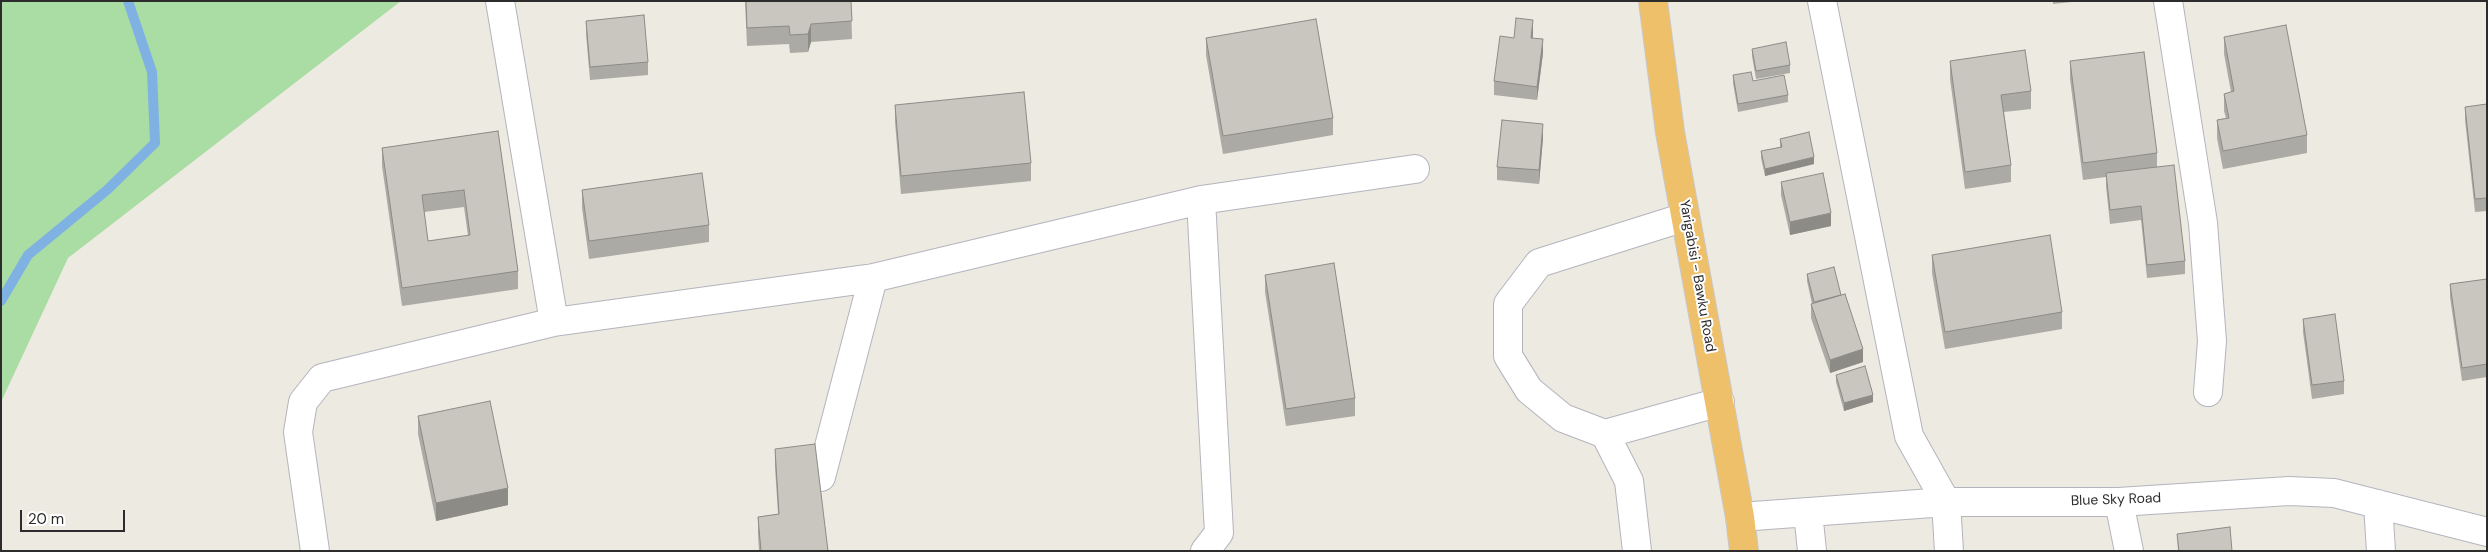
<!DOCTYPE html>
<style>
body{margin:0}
#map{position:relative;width:2488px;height:552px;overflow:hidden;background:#eceae1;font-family:"DM Sans",sans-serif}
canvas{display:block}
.frame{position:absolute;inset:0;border:2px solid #2c2c2c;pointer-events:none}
.scale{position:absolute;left:20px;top:510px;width:105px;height:22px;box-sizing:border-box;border:2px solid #2c2c2c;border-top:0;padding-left:6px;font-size:15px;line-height:18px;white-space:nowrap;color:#2c2c2c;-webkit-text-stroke:4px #fff;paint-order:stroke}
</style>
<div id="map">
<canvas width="2488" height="552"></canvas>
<div class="frame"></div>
<div class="scale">20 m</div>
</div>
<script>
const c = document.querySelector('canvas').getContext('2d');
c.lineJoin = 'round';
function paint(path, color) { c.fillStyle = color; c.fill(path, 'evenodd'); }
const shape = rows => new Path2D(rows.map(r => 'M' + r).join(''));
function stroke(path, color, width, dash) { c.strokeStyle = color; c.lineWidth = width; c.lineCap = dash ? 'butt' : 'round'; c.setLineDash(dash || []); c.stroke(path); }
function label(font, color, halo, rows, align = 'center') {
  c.font = font + ' "DM Sans",sans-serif'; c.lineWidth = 4; c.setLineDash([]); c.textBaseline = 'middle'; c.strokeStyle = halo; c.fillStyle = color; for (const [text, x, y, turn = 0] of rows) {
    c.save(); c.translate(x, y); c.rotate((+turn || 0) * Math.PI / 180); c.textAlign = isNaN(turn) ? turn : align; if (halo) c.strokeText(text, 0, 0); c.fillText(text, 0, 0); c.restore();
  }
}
paint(shape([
 [1,1,401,1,68,258,1,402]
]), '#aadda3');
stroke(shape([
 [1,301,28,255,107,190,155,143,152,72,128,1]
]), '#7fb2e2', 10);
const street = shape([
 [500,1,554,322],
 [1822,1,1909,436,1946,502,1949,551],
 [2168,1,2203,223,2212,341,2208,392],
 [1201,200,1219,533,1205,551],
 [1605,434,1720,402],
 [821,477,873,278],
 [2119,502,2129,551],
 [2378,504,2381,551],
 [1808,512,1812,551],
 [1740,517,1946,502,2119,502,2289,491,2334,493,2487,532],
 [315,551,298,432,303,402,322,378,554,322,873,278,1201,200,1415,169],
 [1637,551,1629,481,1605,434,1563,418,1529,390,1508,356,1508,304,1539,263,1685,217]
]);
const highway = shape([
 [1653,1,1670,132,1740,517,1744,551]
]);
stroke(street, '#b4b4be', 30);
stroke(highway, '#c8c8c8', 30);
stroke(street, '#fff', 28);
stroke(highway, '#eec06a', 28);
paint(shape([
 [745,1,851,1,852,39,811,42,808,52,790,53,789,44,747,46],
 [2053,1,2081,1,2053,4],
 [586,21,648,62,648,75,590,80,586,34],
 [1533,34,1533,38,1543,53,1537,100,1494,95,1494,81,1514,38],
 [2224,37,2307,135,2307,153,2223,169,2217,138,2217,120,2226,118,2224,111,2224,94,2231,92,2224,54],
 [1206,38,1333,118,1333,135,1223,154,1206,55],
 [1752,49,1790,65,1790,73,1756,79,1752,56],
 [1950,61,2031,91,2031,109,2004,112,2011,165,2011,182,1965,189,1950,79],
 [2070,61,2157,153,2157,167,2185,261,2185,274,2147,278,2141,220,2110,224,2106,186,2106,177,2083,180,2070,79],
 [1733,75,1753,81,1788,95,1788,102,1738,112,1733,83],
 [2487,104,2487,211,2475,212,2465,120,2465,107],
 [895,105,1031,163,1031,181,901,194,895,122],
 [498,131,518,271,518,289,402,306,382,166,382,148],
 [464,207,468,236,428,241,424,212],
 [1543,138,1539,184,1497,180,1497,167],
 [1780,139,1814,164,1765,176,1761,158,1761,151,1780,147],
 [1781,182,1831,226,1790,235,1781,195],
 [582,190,709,225,709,242,589,259,582,208],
 [1932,255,2062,312,2062,329,1945,349,1932,273],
 [1807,274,1841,295,1863,362,1830,373,1811,318,1811,304,1812,304,1807,281],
 [1265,275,1355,398,1355,416,1286,426,1265,292],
 [2487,279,2487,377,2462,381,2450,297,2450,284],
 [2303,319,2344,381,2344,394,2312,399,2303,332],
 [1836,375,1873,402,1844,411,1836,382],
 [418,416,508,505,436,521,418,434],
 [775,449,829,551,759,551,758,534,758,517,778,514,775,467],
 [2177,534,2232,551,2178,551]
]), '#acaaa4');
paint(shape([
 [1533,20,1533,34,1531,51,1531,38],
 [811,24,811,42,808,52,808,34],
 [1543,39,1543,53,1537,100,1537,87],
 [1543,124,1543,138,1539,184,1539,170],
 [1814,157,1814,164,1765,176,1765,169],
 [1831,213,1831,226,1790,235,1790,222],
 [1863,349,1863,362,1830,373,1830,360],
 [1873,395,1873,402,1844,411,1844,403],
 [508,488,508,505,436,521,436,503]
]), '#8c8b86');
const building = shape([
 [746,1,851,1,852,21,811,24,808,34,790,35,789,26,747,28,746,1],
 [644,15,648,62,590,67,586,21,644,15],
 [1516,18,1533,20,1531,38,1543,39,1537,87,1494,81,1500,36,1514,38,1516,18],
 [1316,19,1333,118,1223,136,1206,38,1316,19],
 [2286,25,2307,135,2223,151,2217,120,2229,118,2224,94,2234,91,2224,37,2286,25],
 [1786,42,1790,65,1756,71,1752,49,1786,42],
 [2025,50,2031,91,2001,95,2011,165,1965,172,1950,61,2025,50],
 [2144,52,2157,153,2083,163,2070,61,2144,52],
 [1751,72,1753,81,1784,75,1788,95,1738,104,1733,75,1751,72],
 [1024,92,1031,163,901,176,895,105,1024,92],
 [2487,104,2487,198,2475,199,2465,107,2487,104],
 [1502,120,1543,124,1539,170,1497,167,1502,120],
 [498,131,518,271,402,288,382,148,498,131],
 [464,190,470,235,428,241,422,195,464,190],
 [1809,132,1814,157,1765,169,1761,151,1782,147,1780,139,1809,132],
 [2174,165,2185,261,2147,265,2141,206,2110,210,2106,173,2174,165],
 [702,173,709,225,589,241,582,190,702,173],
 [1823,173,1831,213,1790,222,1781,182,1823,173],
 [2050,235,2062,312,1945,332,1932,255,2050,235],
 [1334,263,1355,398,1286,409,1265,275,1334,263],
 [1834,267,1841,295,1814,302,1807,274,1834,267],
 [2487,279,2487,364,2462,368,2450,284,2487,279],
 [1845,294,1863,349,1830,360,1811,304,1845,294],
 [2335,314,2344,381,2312,385,2303,319,2335,314],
 [1865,366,1873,395,1844,403,1836,375,1865,366],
 [490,401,508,488,436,503,418,416,490,401],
 [815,444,828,551,761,551,758,517,779,514,775,449,815,444],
 [2230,527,2232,551,2179,551,2177,534,2230,527]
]);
paint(building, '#c8c6bf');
stroke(building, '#8c8b86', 1);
label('14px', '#2c2c2c', '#fff', [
 ["Yarigabisi - Bawku Road",1697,276,80],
 ["Blue Sky Road",2116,500,-2]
]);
</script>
